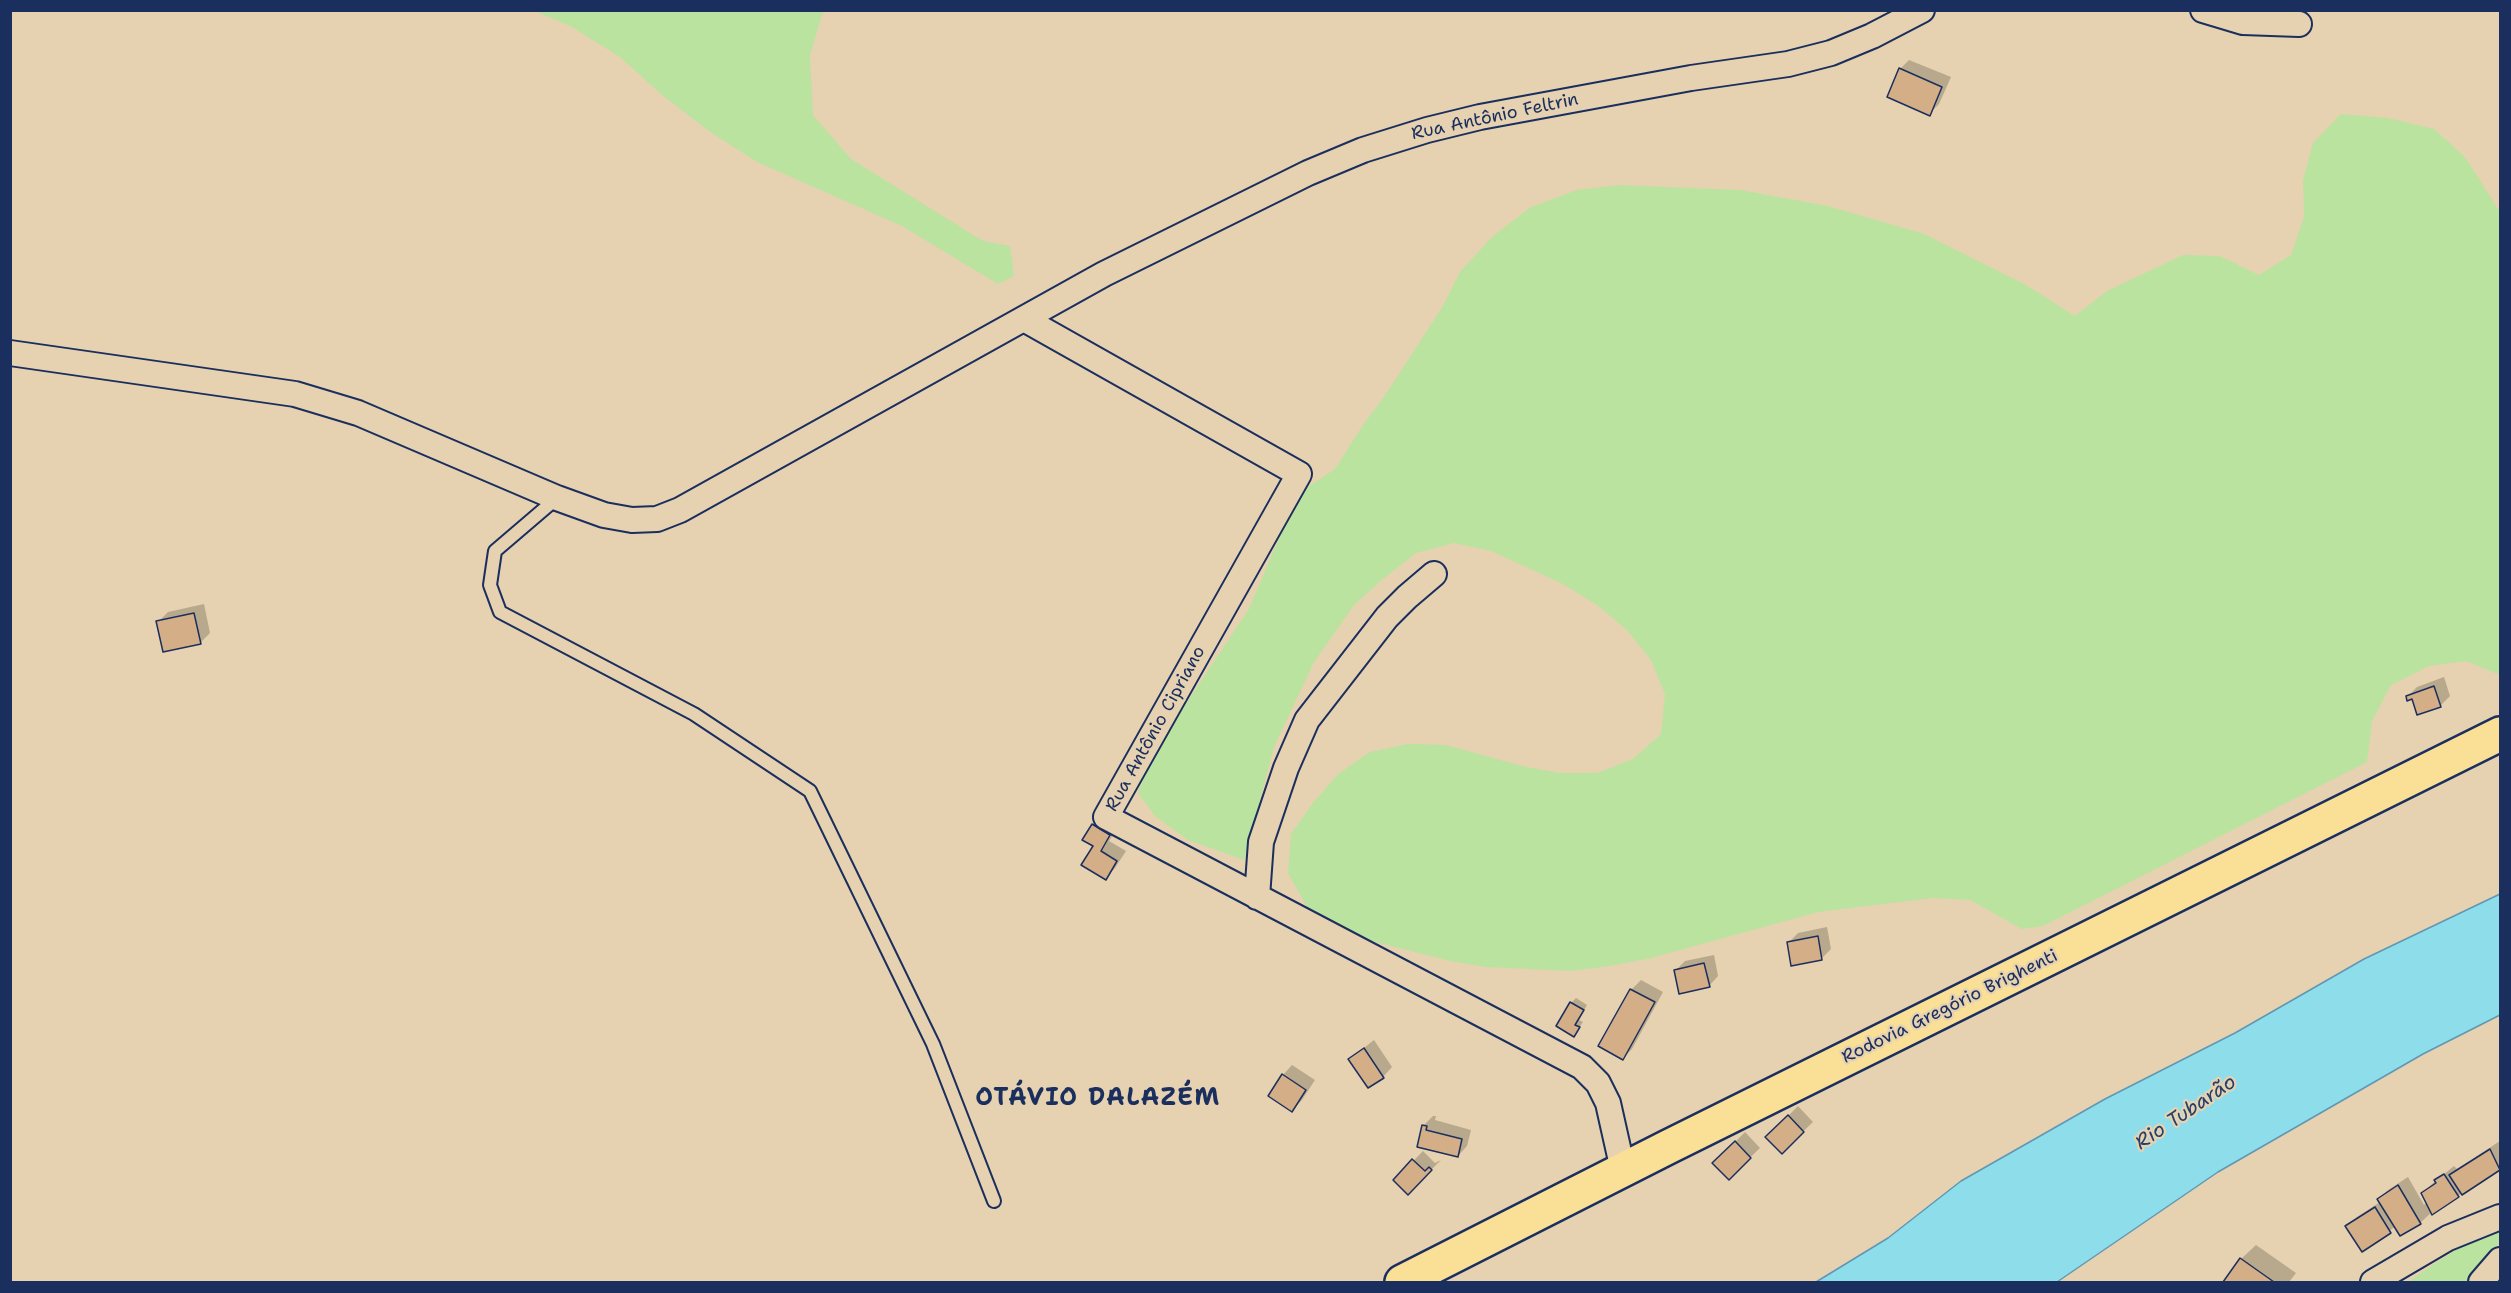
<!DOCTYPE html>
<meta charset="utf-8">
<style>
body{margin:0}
#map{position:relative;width:2511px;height:1293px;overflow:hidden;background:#e6d2b0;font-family:"Shantell Sans",sans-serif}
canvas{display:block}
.frame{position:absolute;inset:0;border:12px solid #1b2f5e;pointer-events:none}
</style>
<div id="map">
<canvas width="2511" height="1293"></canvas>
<div class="frame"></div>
</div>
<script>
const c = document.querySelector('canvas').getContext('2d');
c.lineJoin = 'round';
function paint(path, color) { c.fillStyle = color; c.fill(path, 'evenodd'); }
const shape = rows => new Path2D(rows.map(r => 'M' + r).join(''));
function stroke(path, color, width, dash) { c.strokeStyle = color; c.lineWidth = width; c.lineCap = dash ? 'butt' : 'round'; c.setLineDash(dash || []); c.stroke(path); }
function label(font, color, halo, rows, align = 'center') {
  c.font = font + ' "Shantell Sans",sans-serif'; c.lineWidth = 4.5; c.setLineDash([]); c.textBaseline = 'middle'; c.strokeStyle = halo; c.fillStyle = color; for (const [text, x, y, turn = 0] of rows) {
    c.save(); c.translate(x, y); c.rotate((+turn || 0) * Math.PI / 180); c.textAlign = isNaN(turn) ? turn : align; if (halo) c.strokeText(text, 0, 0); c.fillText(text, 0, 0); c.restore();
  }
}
paint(shape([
 [535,11,823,11,810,56,813,115,851,159,983,241,1010,246,1014,276,998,284,902,226,757,162,709,131,662,95,620,57,572,27],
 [2341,114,2388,118,2434,129,2465,157,2500,212,2500,675,2466,661,2429,666,2391,685,2372,721,2367,762,2043,926,2022,929,1970,900,1932,898,1818,912,1651,958,1610,966,1571,971,1486,967,1450,961,1372,941,1307,907,1288,873,1291,834,1313,803,1338,774,1370,752,1408,744,1446,745,1522,766,1559,773,1597,773,1633,759,1661,734,1665,694,1651,660,1627,630,1597,605,1563,584,1491,551,1454,543,1416,553,1384,578,1354,605,1314,662,1274,747,1244,860,1188,840,1155,816,1138,793,1147,762,1249,609,1284,526,1303,490,1335,469,1363,425,1386,394,1443,306,1460,272,1492,237,1531,207,1577,190,1619,185,1740,190,1828,206,1924,234,2026,285,2075,316,2107,291,2183,255,2220,256,2259,275,2291,255,2304,217,2303,180,2313,143],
 [2500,1227,2500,1242,2466,1282,2408,1282,2452,1252]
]), '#bae39f');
const water = shape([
 [2500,894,2500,1015,2423,1054,2218,1172,2057,1282,1816,1282,1888,1238,1961,1181,2105,1099,2235,1033,2364,959,2500,894]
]);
paint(water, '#8eddeb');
stroke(water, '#6097b3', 1.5);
paint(shape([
 [1909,60,1951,77,1939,104,1929,114,1900,69],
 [204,604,210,633,200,643,158,622,168,612],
 [2444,677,2450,696,2440,706,2407,697,2417,687],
 [1102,815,1119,825,1109,841,1126,851,1115,868,1106,878,1095,846,1084,840,1093,824],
 [1827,927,1831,949,1821,959,1789,942,1798,933],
 [1714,955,1718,976,1709,986,1675,971,1685,961],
 [1641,980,1663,992,1632,1049,1623,1058,1600,1046,1632,989],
 [1576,998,1587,1005,1579,1020,1583,1022,1574,1035,1571,1003],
 [1374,1040,1392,1067,1383,1077,1350,1059],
 [1292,1065,1315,1080,1302,1100,1292,1110,1283,1075],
 [1798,1106,1813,1122,1782,1152,1767,1137],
 [1433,1116,1436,1116,1435,1120,1471,1130,1467,1146,1458,1156,1419,1146,1424,1125],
 [1745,1132,1760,1148,1729,1178,1714,1163],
 [2500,1141,2500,1169,2432,1212,2420,1223,2396,1226,2362,1250,2347,1227,2357,1217,2380,1202,2378,1199,2388,1190,2408,1177,2424,1205,2428,1201,2423,1193,2432,1184,2454,1166,2457,1169],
 [1423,1151,1435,1163,1441,1160,1408,1193,1395,1180],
 [2256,1245,2296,1273,2289,1282,2225,1282,2241,1259]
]), '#0003');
const building = shape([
 [1899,68,1942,87,1930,116,1887,97,1899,68],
 [194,613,201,644,163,652,156,621,194,613],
 [2434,686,2441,707,2417,715,2412,699,2407,701,2406,696,2434,686],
 [1092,824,1110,835,1101,851,1117,861,1106,880,1081,865,1093,846,1082,840,1092,824],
 [1818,936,1822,960,1791,966,1787,942,1818,936],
 [1704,963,1710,987,1679,994,1674,970,1704,963],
 [1630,989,1655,1002,1623,1060,1598,1046,1630,989],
 [1570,1002,1584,1010,1575,1025,1580,1027,1574,1037,1556,1026,1570,1002],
 [1364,1048,1384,1078,1368,1088,1348,1059,1364,1048],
 [1282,1074,1306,1090,1292,1112,1268,1096,1282,1074],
 [1788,1115,1804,1132,1782,1154,1765,1137,1788,1115],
 [1422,1125,1427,1126,1426,1130,1462,1139,1458,1157,1417,1147,1422,1125],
 [1735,1141,1751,1158,1729,1180,1712,1163,1735,1141],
 [2490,1149,2500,1170,2462,1195,2449,1175,2490,1149],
 [1412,1159,1425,1171,1429,1167,1432,1170,1408,1195,1393,1180,1412,1159],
 [2444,1174,2459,1197,2432,1215,2421,1193,2436,1183,2434,1180,2444,1174],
 [2398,1185,2421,1224,2400,1236,2377,1199,2398,1185],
 [2375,1207,2391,1233,2362,1252,2345,1226,2375,1207],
 [2240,1258,2274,1282,2223,1282,2240,1258]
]);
paint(building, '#d4ae86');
stroke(building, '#1b2f5e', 1.5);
const service = shape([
 [557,498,495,551,490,585,500,612,694,714,810,791,933,1044,994,1201]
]);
const minor = shape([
 [2203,10,2243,22,2299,24],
 [1024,319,1299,474,1106,817,1582,1067,1598,1083,1608,1103,1623,1170],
 [10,353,295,394,358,413,557,498,604,515,632,520,657,519,680,510,1104,274,1308,173,1363,150,1427,130,1480,117,1691,78,1788,64,1831,53,1872,36,1922,10],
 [1257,897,1261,842,1286,768,1307,720,1387,617,1407,597,1434,574],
 [2373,1282,2448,1238,2500,1217],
 [2481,1282,2500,1260]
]);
const primary = shape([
 [1402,1282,1668,1147,2500,734]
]);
stroke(service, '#1b2f5e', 16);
stroke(minor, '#1b2f5e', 28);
stroke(primary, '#1b2f5e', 38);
stroke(service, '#e6d2b0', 12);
stroke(minor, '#e6d2b0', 24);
stroke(primary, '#fadf96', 33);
label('18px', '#1b2f5e', '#e6d2b0', [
 ["Rua Antônio Feltrin",1495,117,-12],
 ["Rua Antônio Cipriano",1156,729,-61],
 ["Rodovia Gregório Brighenti",1950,1007,-26]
]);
label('italic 20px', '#26406c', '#e6d2b0', [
 ["Rio Tubarão",2186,1113,-34]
]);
c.letterSpacing = '1.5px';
label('bold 24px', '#1b2f5e', '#e6d2b0', [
 ["OTÁVIO DALAZÉM",1098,1099]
]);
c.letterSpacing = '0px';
</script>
